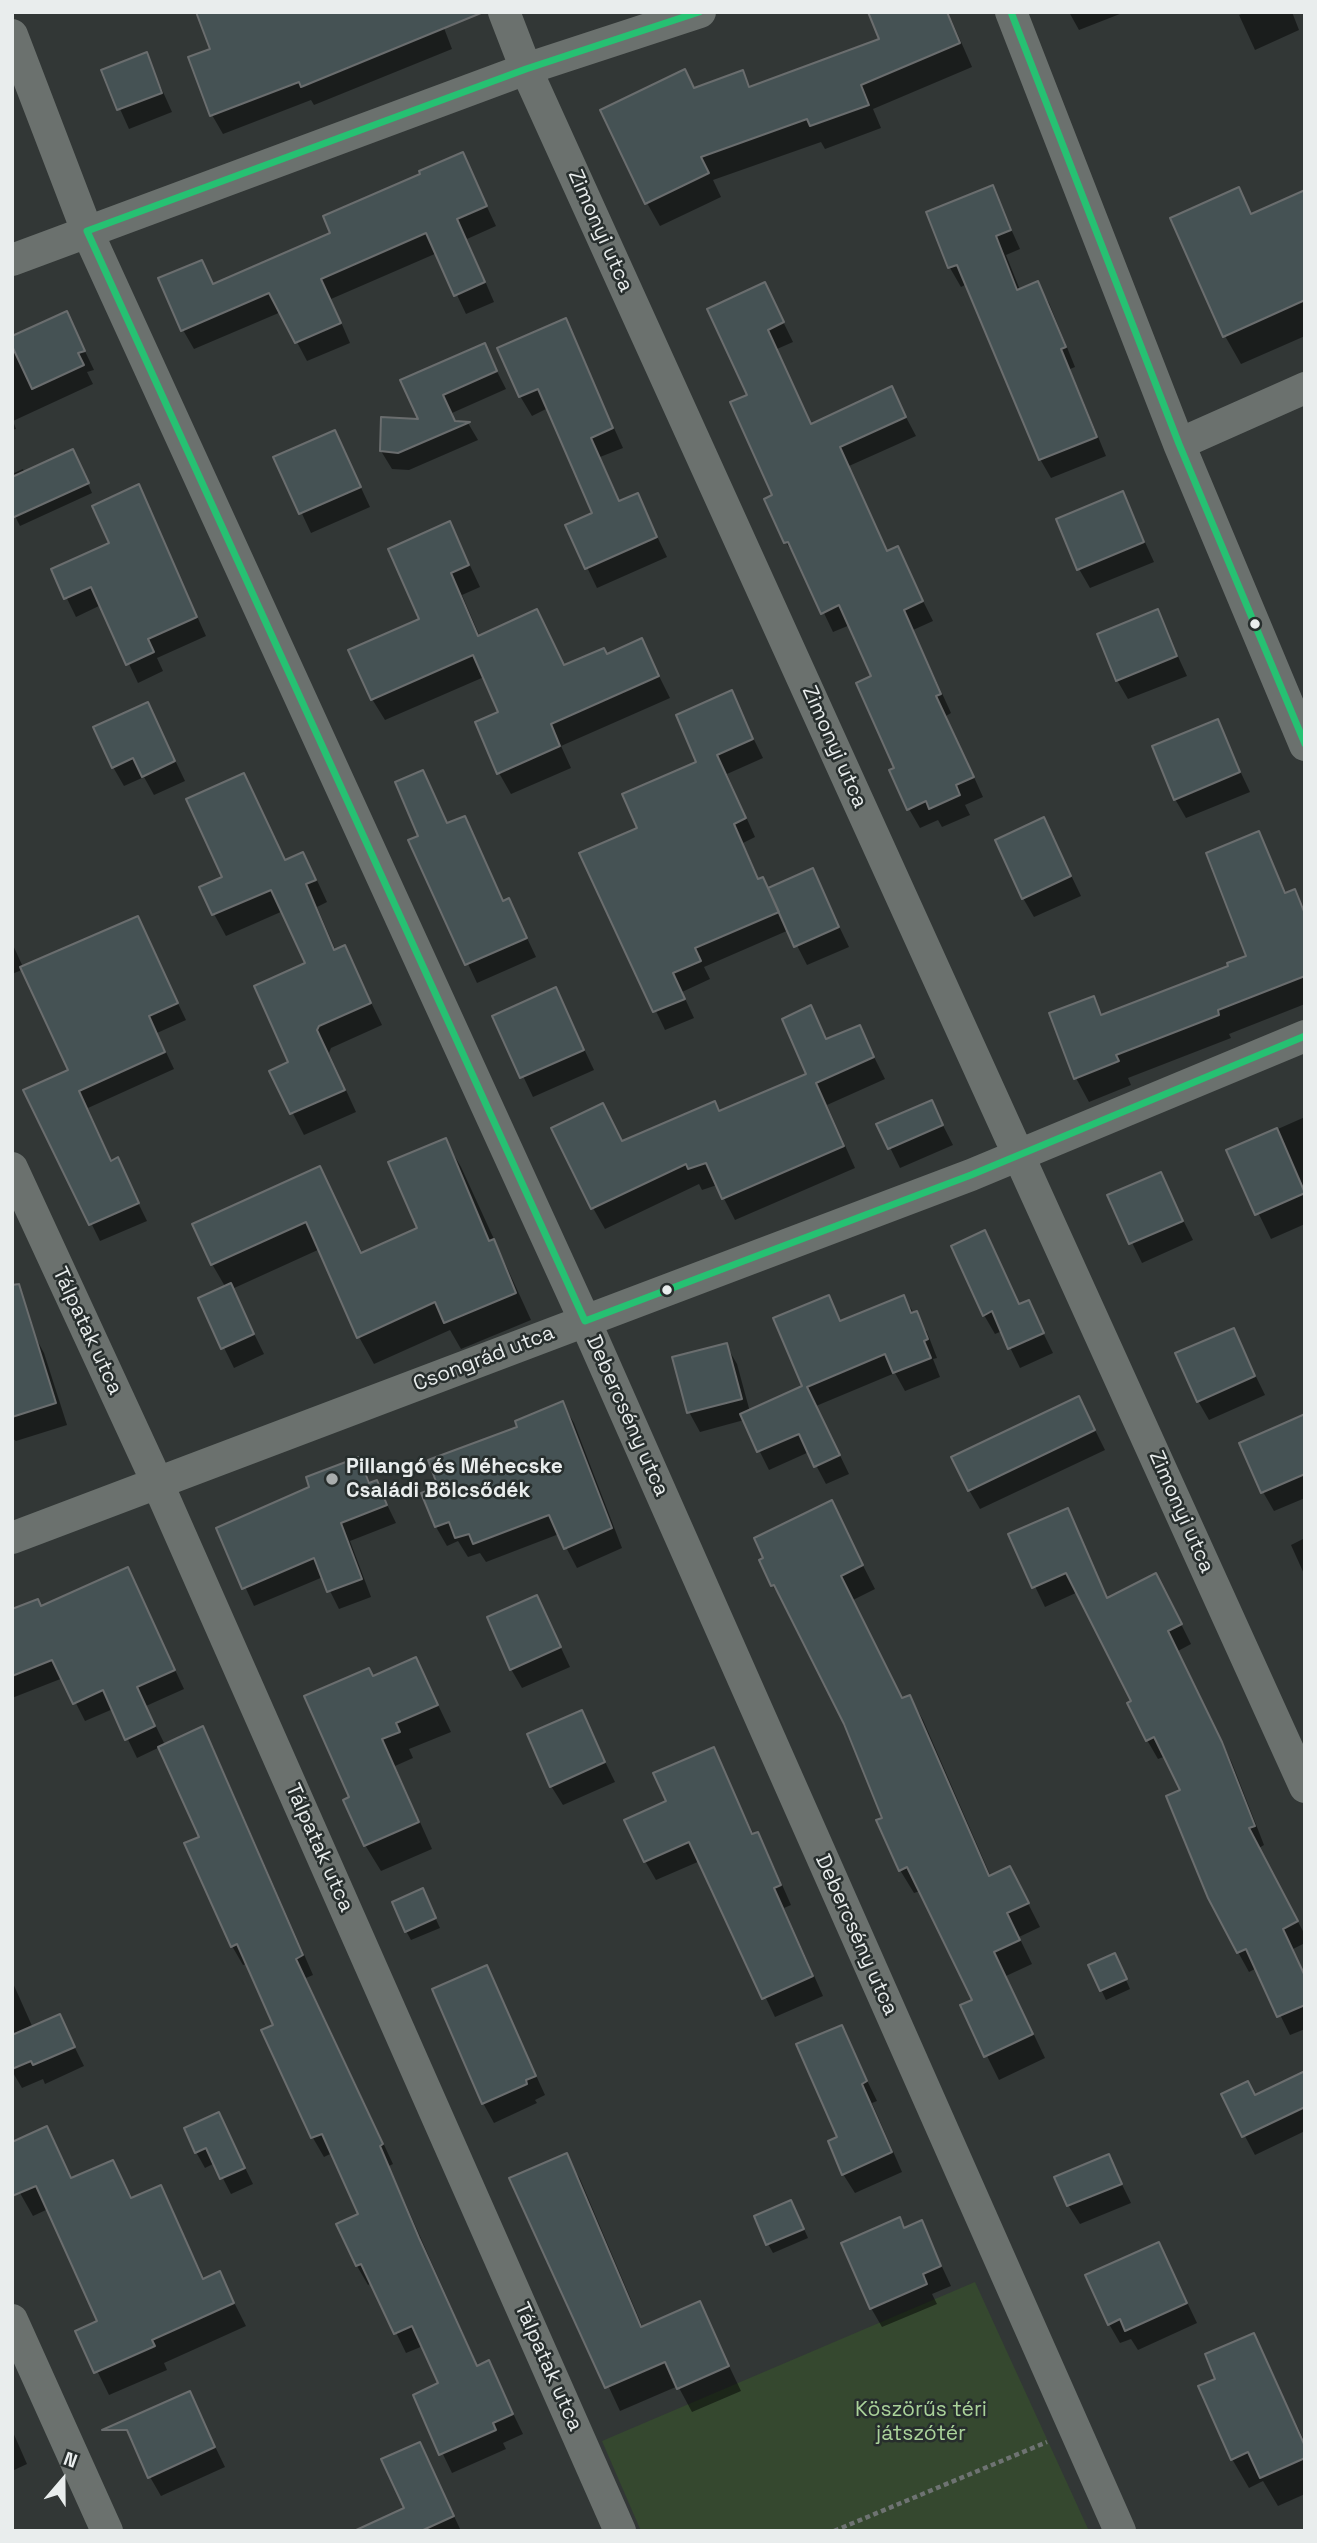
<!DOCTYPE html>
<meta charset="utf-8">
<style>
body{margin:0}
#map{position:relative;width:1317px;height:2543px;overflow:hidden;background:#323736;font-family:"Space Grotesk",sans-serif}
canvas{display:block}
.frame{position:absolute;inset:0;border:14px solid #e9eded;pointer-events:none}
.north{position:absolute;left:28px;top:2445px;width:70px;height:70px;-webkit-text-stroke:5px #272e2d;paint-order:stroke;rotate:20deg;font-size:19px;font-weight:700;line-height:28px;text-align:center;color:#e9eded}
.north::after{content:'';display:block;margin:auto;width:24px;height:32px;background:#e9eded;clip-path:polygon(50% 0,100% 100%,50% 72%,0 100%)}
</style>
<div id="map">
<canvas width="1317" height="2543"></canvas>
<div class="frame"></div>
<div class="north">N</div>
</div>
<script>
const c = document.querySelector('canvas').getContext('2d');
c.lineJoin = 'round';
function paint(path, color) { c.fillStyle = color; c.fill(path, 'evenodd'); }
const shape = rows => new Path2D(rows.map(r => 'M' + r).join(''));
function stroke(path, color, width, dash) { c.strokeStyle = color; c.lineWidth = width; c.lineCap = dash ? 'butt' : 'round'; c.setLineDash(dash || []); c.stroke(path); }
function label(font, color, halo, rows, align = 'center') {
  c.font = font + ' "Space Grotesk",sans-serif'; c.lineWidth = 5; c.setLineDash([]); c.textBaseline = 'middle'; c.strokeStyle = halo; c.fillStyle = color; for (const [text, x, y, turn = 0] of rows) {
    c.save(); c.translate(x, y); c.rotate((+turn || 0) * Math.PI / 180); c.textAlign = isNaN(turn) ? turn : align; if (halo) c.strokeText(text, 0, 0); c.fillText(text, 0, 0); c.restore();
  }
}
paint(shape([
 [975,2282,1089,2531,641,2531,602,2441]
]), '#35482f');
paint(shape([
 [870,12,948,12,972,67,873,109,881,128,825,149,821,142,713,180,721,197,660,226,647,203,695,90,742,73,751,88,881,40],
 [1069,12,1125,12,1079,30],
 [1246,12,1292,12,1299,30,1255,50,1239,15],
 [439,15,452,49,314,105,311,100,223,134,212,115,212,50],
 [146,54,172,112,129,129,103,71],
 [462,154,496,226,467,239,494,302,466,314,437,253,331,299,350,343,307,361,281,312,194,349,183,330,201,262,214,286,333,234,422,175],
 [992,187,1020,249,1006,255,1020,290,1037,283,1049,303,1075,367,1070,369,1106,456,1051,478,1040,459,967,284,961,287,950,268,928,213],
 [1238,189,1253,215,1305,192,1305,336,1241,364,1225,336],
 [765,285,793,342,777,349,812,425,891,389,916,436,849,466,888,553,897,549,933,621,913,630,951,713,946,716,983,797,965,805,970,815,942,827,938,820,920,828,909,809,873,677,850,625,833,632,799,561,786,543,749,396],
 [67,314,94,370,87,372,93,384,13,421,16,429,12,430,12,338],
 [565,320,623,448,600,457,621,503,637,495,667,557,597,588,567,526,595,514,548,408,532,416,520,396],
 [484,346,506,389,452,413,456,423,468,423,478,440,409,470,392,469,381,451,420,421],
 [335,432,370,507,311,533,276,458],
 [78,461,92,493,20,526,12,510,12,474,23,469,25,473],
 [138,487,206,636,157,658,163,671,138,683,101,605,76,617,53,570,111,544],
 [1123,494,1154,562,1090,588,1079,569],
 [450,523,480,587,462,595,480,637,565,667,606,656,641,640,670,698,561,746,571,768,511,794,499,773,500,713,484,677,385,720,372,699,421,620],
 [1157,611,1187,676,1128,699,1117,680],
 [731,693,763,758,727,774,755,837,743,843,760,881,768,889,812,870,849,947,807,965,789,930,704,967,710,979,682,992,694,1018,665,1030,581,854,639,829,698,763],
 [148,704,185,781,154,795,144,777,124,786,113,767],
 [1217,722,1250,792,1186,818,1175,799],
 [422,772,448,825,464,818,504,902,509,900,536,957,477,983,410,841,420,837],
 [243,775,286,862,303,854,315,876,327,902,317,907,336,951,344,947,382,1025,331,1048,329,1053,356,1112,304,1135,271,1071,290,1063,307,964,283,911,226,936,214,914],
 [1044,819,1081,896,1034,917,1023,898],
 [1258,834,1287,894,1294,891,1305,910,1305,1004,1229,1034,1231,1038,1128,1078,1131,1085,1089,1102,1076,1078,1051,1014,1093,998,1103,1016,1230,967,1248,957],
 [137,918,186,1020,157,1033,174,1069,88,1108,112,1162,117,1160,147,1221,100,1241,26,1091,70,1071,24,969,12,974,12,943,23,967],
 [556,990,594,1070,533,1097,495,1017],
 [811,1008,828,1040,859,1027,885,1079,827,1105,855,1168,735,1220,717,1185,702,1190,699,1184,605,1229,593,1208,603,1105,623,1142,720,1113,808,1075],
 [931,1102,953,1145,900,1168,879,1125],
 [1305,1117,1305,1224,1271,1239,1228,1151],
 [445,1140,461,1167,531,1320,461,1349,450,1330,374,1364,359,1337,320,1249,232,1289,264,1354,234,1368,200,1299,226,1288,212,1264,320,1168,363,1254,419,1229],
 [1160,1174,1193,1240,1142,1263,1109,1196],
 [985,1233,1020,1306,1028,1302,1053,1353,1020,1368,1002,1331,995,1334,984,1315],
 [828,1297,842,1322,903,1297,927,1332,937,1358,933,1359,940,1377,905,1391,895,1373,816,1406,849,1474,826,1484,809,1452,769,1470,744,1420,700,1432,689,1412,726,1345,737,1364,750,1412,804,1387],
 [12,1313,32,1331,44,1353,67,1425,16,1441,12,1438],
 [1233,1330,1265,1395,1209,1420,1198,1401],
 [562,1403,574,1423,622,1548,577,1568,559,1534,486,1562,480,1553,468,1557,458,1541,447,1546,436,1527,441,1488,519,1428],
 [1305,1416,1305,1498,1274,1511,1263,1492],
 [1089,1418,1105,1450,980,1509,969,1490],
 [358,1459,371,1484,376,1482,396,1523,350,1541,371,1597,339,1609,323,1577,254,1606,218,1528,312,1488],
 [831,1503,875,1589,853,1600,903,1700,910,1697,923,1720,991,1877,1010,1868,1040,1927,1019,1937,1032,1964,1006,1976,1045,2058,999,2080,962,2006,974,2001,920,1891,914,1893,900,1870,884,1819,845,1723,788,1608,772,1585],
 [1067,1510,1108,1599,1166,1594,1191,1644,1178,1651,1232,1763,1264,1845,1259,1848,1305,1935,1305,1943,1293,1949,1305,1975,1305,2029,1290,2035,1257,1968,1249,1972,1238,1952,1183,1791,1166,1756,1158,1759,1147,1740,1134,1701,1078,1592,1045,1607,1010,1535],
 [1305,1538,1305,1576,1291,1545],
 [128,1570,184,1689,146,1706,165,1745,202,1728,213,1747,313,1975,306,1978,393,2164,389,2166,430,2259,478,2367,488,2362,523,2434,503,2443,506,2449,452,2473,415,2396,440,2384,423,2346,406,2353,372,2283,368,2285,357,2266,339,2224,360,2215,332,2153,324,2157,313,2138,264,2031,275,2025,247,1964,243,1965,232,1946,201,1838,160,1747,137,1758,113,1709,85,1721,63,1678,12,1698,12,1611,41,1608],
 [537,1597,570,1667,522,1688,511,1669],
 [416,1659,451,1732,409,1749,413,1758,395,1766,432,1849,381,1871,365,1845,351,1798,373,1678],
 [581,1713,615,1782,563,1805,551,1786],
 [713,1749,754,1835,757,1834,768,1853,791,1905,784,1908,823,1996,775,2017,700,1861,656,1880,645,1861,668,1802],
 [427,1900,440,1928,411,1940,406,1931],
 [1119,1964,1130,1989,1106,2000,1090,1966],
 [486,1967,545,2095,535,2100,537,2103,494,2123,483,2103],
 [12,1981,33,2028,59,2016,84,2066,45,2084,43,2079,22,2088,12,2071],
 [841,2027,877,2101,872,2103,902,2172,855,2193,843,2174,840,2138],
 [1305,2073,1305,2131,1255,2155,1223,2095,1256,2097],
 [219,2115,253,2184,231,2194,215,2163,205,2168,196,2152],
 [47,2128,73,2180,113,2162,133,2199,160,2187,205,2280,219,2273,246,2326,164,2363,167,2370,109,2395,78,2332,99,2322,48,2209,33,2216,20,2193],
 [566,2155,580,2179,643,2328,699,2303,741,2391,692,2412,678,2386,620,2411,512,2179],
 [1108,2156,1131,2203,1080,2224,1068,2205],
 [796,2211,808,2238,773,2253,768,2244],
 [921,2222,951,2286,932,2294,937,2304,882,2327,871,2308,905,2230],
 [1159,2244,1197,2323,1138,2350,1131,2339,1120,2343,1109,2324],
 [1253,2335,1305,2442,1305,2494,1278,2506,1263,2481,1249,2488,1232,2459,1218,2380],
 [189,2393,225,2467,161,2496,150,2477],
 [12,2430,27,2464,12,2471],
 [420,2444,461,2531,358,2531,406,2509]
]), '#0007');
const building = shape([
 [196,12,481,12,481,13,301,87,299,82,210,116,188,57,210,49,196,12],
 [868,12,947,12,960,43,861,85,869,105,810,126,807,119,701,157,709,173,645,204,600,110,685,69,694,88,743,70,749,87,879,39,868,12],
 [147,52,162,93,117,110,101,70,147,52],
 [463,152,487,206,457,219,485,282,454,296,426,233,321,279,341,323,295,343,269,293,181,331,158,278,202,260,213,284,330,233,323,216,420,174,419,171,463,152],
 [993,185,1011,230,996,236,1017,290,1038,281,1066,347,1061,349,1097,437,1039,460,957,265,948,268,926,212,993,185],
 [1239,187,1251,214,1305,190,1305,300,1223,337,1170,218,1239,187],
 [765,282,784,322,768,330,811,424,892,386,906,417,840,447,887,551,898,546,923,601,904,610,941,694,936,696,974,777,956,785,960,795,929,809,926,801,907,810,889,770,894,768,856,683,871,676,839,605,821,614,788,542,784,543,764,499,772,495,730,402,747,395,707,309,765,282],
 [67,311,85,351,78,353,84,365,32,389,12,346,12,336,67,311],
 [566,318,613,428,591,438,619,501,638,493,657,537,585,569,565,525,592,513,538,389,519,397,497,348,566,318],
 [485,343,497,371,443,395,455,421,470,422,398,453,380,451,381,417,418,419,400,380,485,343],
 [335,430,361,487,299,514,273,457,335,430],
 [73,449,89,483,12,518,12,477,73,449],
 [139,484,197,617,148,639,154,652,126,665,91,587,64,599,51,569,109,543,92,506,139,484],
 [1123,491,1144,542,1077,570,1056,519,1123,491],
 [450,521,469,565,451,573,478,636,537,609,564,665,604,648,607,654,642,638,659,676,551,724,560,746,497,774,475,722,498,712,473,655,371,700,348,650,419,619,388,549,450,521],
 [1158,609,1177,656,1116,681,1097,634,1158,609],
 [732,690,753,739,717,755,746,818,734,824,758,879,763,877,779,912,695,948,701,961,673,973,685,999,653,1012,579,853,637,828,622,794,696,762,676,715,732,690],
 [148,702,175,761,142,777,133,758,112,768,93,727,148,702],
 [1218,719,1240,772,1174,800,1152,746,1218,719],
 [423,770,447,823,465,816,503,901,509,898,527,938,465,965,408,840,418,836,395,782,423,770],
 [244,773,285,860,303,852,316,880,306,884,334,950,345,945,371,1003,319,1026,317,1030,345,1090,290,1114,269,1071,288,1062,254,986,305,963,271,890,212,915,199,887,222,877,186,799,244,773],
 [1044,817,1071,876,1022,899,995,840,1044,817],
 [1259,831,1285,893,1295,889,1305,914,1305,976,1218,1010,1219,1015,1116,1055,1119,1061,1074,1079,1049,1013,1094,996,1101,1015,1228,966,1227,963,1246,956,1206,853,1259,831],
 [813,868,839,927,794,947,768,888,813,868],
 [138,916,178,1003,149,1016,165,1052,79,1091,111,1161,118,1157,139,1203,89,1225,23,1090,68,1070,20,967,138,916],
 [556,987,584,1050,520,1078,492,1016,556,987],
 [811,1005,826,1039,860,1025,874,1057,816,1083,844,1146,722,1199,706,1163,688,1169,686,1164,591,1209,551,1128,603,1103,622,1141,715,1101,719,1111,806,1074,782,1019,811,1005],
 [932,1100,943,1125,888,1149,876,1124,932,1100],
 [1277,1128,1305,1193,1255,1215,1226,1150,1277,1128],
 [446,1138,489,1241,494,1239,516,1293,444,1323,435,1302,357,1338,306,1222,211,1265,192,1224,320,1166,361,1253,417,1228,388,1162,446,1138],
 [1161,1172,1183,1221,1129,1244,1107,1195,1161,1172],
 [985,1230,1019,1304,1029,1300,1044,1333,1008,1349,992,1311,983,1316,951,1246,985,1230],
 [231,1283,254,1334,221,1349,198,1298,231,1283],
 [19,1284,56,1403,12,1417,12,1285,19,1284],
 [829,1295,840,1321,904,1295,911,1313,917,1311,928,1339,924,1341,931,1358,893,1373,885,1354,807,1387,840,1455,814,1467,799,1434,757,1452,740,1414,802,1386,773,1318,829,1295],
 [1234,1328,1255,1376,1197,1402,1175,1353,1234,1328],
 [727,1343,742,1399,687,1413,672,1357,727,1343],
 [1079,1396,1095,1430,968,1491,951,1457,1079,1396],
 [563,1401,612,1528,564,1549,549,1515,473,1544,469,1534,455,1538,449,1522,435,1527,421,1493,438,1487,428,1460,517,1427,515,1421,563,1401],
 [1305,1414,1305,1474,1261,1493,1239,1443,1305,1414],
 [359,1457,369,1483,377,1480,387,1505,341,1523,362,1579,327,1592,314,1558,242,1589,216,1528,309,1487,306,1477,359,1457],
 [832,1500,863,1565,841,1576,902,1698,910,1695,989,1876,1010,1866,1029,1903,1007,1913,1020,1940,994,1952,1033,2034,984,2057,960,2005,972,2000,907,1867,899,1871,876,1820,882,1818,844,1724,774,1585,771,1586,759,1560,763,1558,754,1538,832,1500],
 [1068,1508,1107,1598,1156,1573,1182,1624,1168,1631,1222,1742,1255,1826,1249,1828,1298,1921,1283,1929,1305,1976,1305,2005,1277,2017,1246,1949,1237,1953,1208,1898,1166,1796,1180,1790,1154,1737,1146,1741,1127,1703,1131,1701,1066,1573,1032,1588,1008,1534,1068,1508],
 [128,1567,175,1670,137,1687,155,1726,125,1740,103,1690,73,1704,52,1660,12,1676,12,1609,38,1599,41,1606,128,1567],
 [537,1595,561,1647,510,1670,487,1617,537,1595],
 [416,1657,438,1705,396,1723,400,1732,382,1739,419,1822,364,1846,343,1800,349,1797,304,1696,369,1668,373,1676,416,1657],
 [582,1710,605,1762,550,1787,527,1734,582,1710],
 [203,1726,303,1955,296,1959,383,2144,380,2146,419,2238,477,2366,489,2360,513,2414,493,2423,496,2430,439,2455,413,2395,438,2383,412,2326,394,2334,361,2264,356,2266,336,2224,358,2214,322,2134,311,2138,261,2030,273,2025,237,1944,231,1947,184,1843,199,1837,158,1747,203,1726],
 [714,1747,752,1834,758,1832,781,1885,774,1888,813,1976,762,1999,689,1842,644,1862,624,1820,666,1801,653,1773,714,1747],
 [423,1888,436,1918,405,1932,392,1902,423,1888],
 [1115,1953,1127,1979,1100,1991,1088,1965,1115,1953],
 [487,1965,536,2076,526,2080,527,2084,482,2104,432,1989,487,1965],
 [60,2014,75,2047,33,2065,31,2061,12,2069,12,2035,60,2014],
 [842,2025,867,2081,862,2084,892,2152,842,2175,828,2141,837,2137,796,2044,842,2025],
 [1305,2071,1305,2107,1242,2137,1221,2094,1248,2081,1255,2095,1305,2071],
 [219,2112,245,2168,220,2179,206,2148,195,2153,184,2128,219,2112],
 [47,2126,71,2178,113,2160,131,2198,161,2185,203,2279,220,2271,234,2303,152,2340,155,2346,94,2373,75,2331,97,2321,36,2186,12,2196,12,2142,47,2126],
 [567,2153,641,2327,700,2301,729,2366,677,2389,665,2362,605,2388,509,2178,567,2153],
 [1109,2154,1122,2184,1067,2206,1054,2177,1109,2154],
 [791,2200,804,2229,766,2245,754,2216,791,2200],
 [900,2217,904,2228,922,2220,941,2266,923,2274,927,2284,870,2309,841,2243,900,2217],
 [1159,2242,1187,2303,1125,2331,1120,2319,1108,2325,1085,2275,1159,2242],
 [1254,2333,1305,2446,1305,2458,1260,2478,1248,2452,1231,2460,1198,2386,1215,2379,1205,2354,1254,2333],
 [190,2391,215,2447,148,2478,127,2430,102,2430,190,2391],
 [420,2442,454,2516,421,2531,354,2531,404,2508,381,2459,420,2442]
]);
paint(building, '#455254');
stroke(building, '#6a6d6e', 2);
stroke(shape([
 [834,2531,1047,2442]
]), '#6e7372', 4.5, [5, 3.5]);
stroke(shape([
 [504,12,526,69,1305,1787],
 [1011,12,1179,444,1305,745],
 [12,35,87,231,585,1321,1120,2531],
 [12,260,526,69,700,12],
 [1179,444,1305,388],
 [12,1168,157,1482,620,2531],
 [12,1538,971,1175,1305,1036],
 [12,2320,107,2531]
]), '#6b716e', 32);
stroke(shape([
 [699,12,526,69,87,231,585,1321,971,1175,1305,1036],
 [1011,12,1179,444,1305,744]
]), '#26c172', 7);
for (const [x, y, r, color] of [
 [1255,624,6,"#e9eded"],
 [667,1290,6,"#e9eded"],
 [332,1479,7,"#a9adad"]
]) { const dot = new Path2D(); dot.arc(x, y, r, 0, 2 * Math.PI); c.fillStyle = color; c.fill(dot); stroke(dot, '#272e2d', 2.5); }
label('21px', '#e9eded', '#272e2d', [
 ["Zimonyi utca",600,231,66],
 ["Zimonyi utca",834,747,66],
 ["Tálpatak utca",87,1331,65],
 ["Csongrád utca",484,1359,-21],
 ["Debercsény utca",627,1416,66],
 ["Zimonyi utca",1181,1512,66],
 ["Tálpatak utca",319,1848,66],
 ["Debercsény utca",856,1935,66],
 ["Tálpatak utca",548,2367,66]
]);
label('bold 21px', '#e9eded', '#272e2d', [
 ["Pillangó és Méhecske",346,1467],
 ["Családi Bölcsődék",346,1491]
], 'left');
label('21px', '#aad29a', '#272e2d', [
 ["Köszörűs téri",921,2410],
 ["játszótér",921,2434]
]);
</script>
